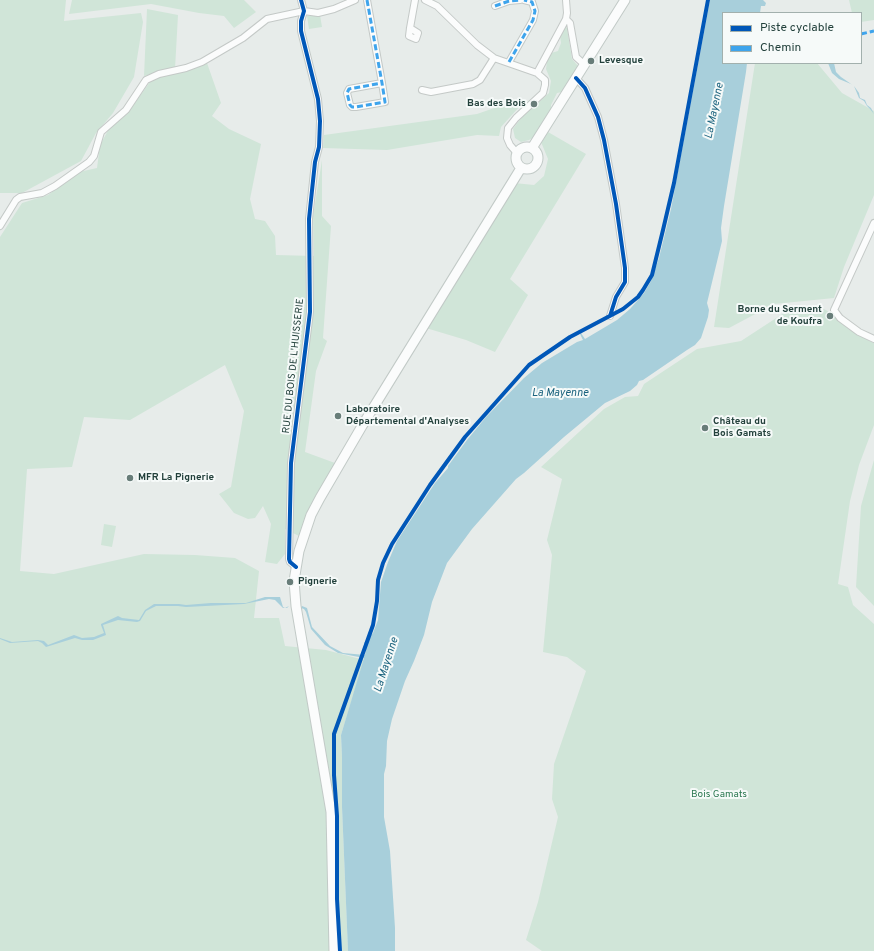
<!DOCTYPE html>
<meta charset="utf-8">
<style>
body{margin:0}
#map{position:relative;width:874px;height:951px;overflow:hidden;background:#e7ecea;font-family:Overpass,sans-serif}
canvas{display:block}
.legend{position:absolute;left:722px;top:12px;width:140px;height:52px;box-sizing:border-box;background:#f6faf9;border:1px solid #a2b0ad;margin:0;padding:5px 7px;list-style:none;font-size:12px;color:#23413c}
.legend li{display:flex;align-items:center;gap:8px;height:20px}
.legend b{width:20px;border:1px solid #a2b0ad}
</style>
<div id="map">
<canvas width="874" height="951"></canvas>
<ul class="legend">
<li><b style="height:5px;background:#0057b8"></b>Piste cyclable</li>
<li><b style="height:5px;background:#3ea4ec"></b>Chemin</li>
</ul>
</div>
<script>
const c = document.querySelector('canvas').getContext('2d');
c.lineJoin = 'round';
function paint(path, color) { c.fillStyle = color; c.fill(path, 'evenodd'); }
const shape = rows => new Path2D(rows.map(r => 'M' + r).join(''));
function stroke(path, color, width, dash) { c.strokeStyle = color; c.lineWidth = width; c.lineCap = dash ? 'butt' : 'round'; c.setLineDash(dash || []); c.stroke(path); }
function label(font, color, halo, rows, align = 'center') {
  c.font = font + ' Overpass,sans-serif'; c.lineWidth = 4; c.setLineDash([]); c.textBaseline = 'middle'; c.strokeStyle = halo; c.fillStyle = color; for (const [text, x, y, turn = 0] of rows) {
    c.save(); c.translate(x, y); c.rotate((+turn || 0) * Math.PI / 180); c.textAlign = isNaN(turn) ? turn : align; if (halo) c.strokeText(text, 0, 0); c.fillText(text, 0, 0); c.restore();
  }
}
paint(shape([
 [0,0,66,0,64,21,141,13,143,22,134,77,113,113,96,133,81,161,22,193,0,193],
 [72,0,244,0,256,12,234,28,224,16,199,13,151,4,69,14],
 [849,0,874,0,874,20,861,22,861,13,852,13],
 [147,9,178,15,175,69,144,76],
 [320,15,322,27,309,29,307,16],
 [566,27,567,28,572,59,578,66,562,92,557,93,551,105,551,109,534,137,529,140,521,142,515,138,513,129,521,118,549,93,551,81,546,69,547,62,551,53,558,51,561,43,560,36],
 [207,63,221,103,212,116,229,129,261,144,250,199,255,219,265,221,275,236,276,255,314,256,313,216,322,160,322,216,331,226,323,338,327,341,316,371,305,452,335,463,299,536,285,529,285,554,277,564,265,562,271,524,263,506,255,518,248,519,234,513,219,494,231,487,244,411,225,365,130,420,84,417,72,467,27,469,20,571,54,574,144,554,195,555,235,558,259,571,254,618,279,618,285,646,326,650,364,660,341,735,342,757,342,807,348,951,0,951,0,237,22,203,48,195,79,172,97,168,100,145,110,127,127,114,152,79],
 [755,63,817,63,842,93,874,111,874,195,844,267,834,298,774,304,729,328,714,327],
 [521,105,501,127,499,136,477,135,387,150,323,148,324,135,477,114,500,106],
 [548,132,586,154,510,279,528,295,495,352,466,340,426,328,514,183,534,185,544,176,548,159,541,142],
 [797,306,813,306,822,308,833,314,856,334,874,343,874,425,859,465,850,501,838,584,848,587,853,605,874,624,874,951,542,951,526,940,538,902,558,817,552,799,554,764,586,671,567,657,543,652,552,555,547,540,562,479,541,467,604,409,625,397,638,396,644,384,697,349,741,341,787,311],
 [874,460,874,606,856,587,861,506],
 [104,524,116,526,112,547,101,545]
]), '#d0e5d8');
paint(shape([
 [710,0,763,0,766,3,765,6,761,6,760,13,723,13,723,63,747,63,746,72,724,206,721,228,722,241,707,303,709,310,708,317,701,338,695,345,687,350,643,380,639,381,637,385,630,391,605,403,564,437,524,473,516,479,472,529,447,563,432,602,424,635,414,661,405,681,392,719,387,741,386,766,384,774,384,817,390,851,395,928,395,951,348,951,342,807,342,757,341,735,364,658,338,653,325,645,311,629,306,612,304,609,301,608,302,606,307,608,312,627,330,646,343,653,365,655,366,650,364,643,373,633,378,620,381,582,388,562,397,541,435,483,448,468,448,466,467,440,486,417,524,378,542,363,577,342,583,340,580,334,581,333,585,339,617,320,630,309,644,293,651,281,659,258,671,209],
 [828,63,834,63,836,72,841,77,854,86,859,93,860,98,865,100,867,105,871,108,874,114,870,109,867,106,864,101,859,98,854,86,851,84,839,79,832,73],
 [265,597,280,597,283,607,285,608,289,606,287,608,283,608,275,600,269,599,244,604,186,607,178,606,156,606,146,611,140,621,137,622,118,620,103,625,106,635,93,640,82,640,75,638,46,647,42,643,38,641,10,643,0,639,0,638,12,642,38,640,44,641,48,645,74,635,82,638,94,637,104,633,101,625,101,624,118,616,122,618,139,620,145,610,154,604,179,604,186,605,211,603,246,603]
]), '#a8cfdb');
const street = shape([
 [367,0,382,83,385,102,356,107,352,107,350,105,347,93,349,89,382,83],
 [425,0,437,6,477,45,494,58,537,73,545,80,545,85,543,93,516,118,508,128,507,138,510,145,517,153],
 [495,6,509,1,520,0],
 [566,19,570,23,576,57,585,65],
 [410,28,418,33,416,39,409,36,410,28,415,0],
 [509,62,533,20,535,11,532,2,524,0],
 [537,73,566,19,567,13,566,0],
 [576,78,585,88,598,117,604,140,616,204,625,268,625,282,616,297,610,316],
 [422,90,431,92,473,84,480,80,494,58],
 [874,223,834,310,840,318,859,332,874,339],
 [0,226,16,200,20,197,42,193,55,186,89,162,94,156,101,132,126,110,146,80,159,74,186,68,202,62,243,38,267,19,304,11,318,13,334,9,355,0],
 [296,567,290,562,289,559,291,463,310,312,309,219,315,162,319,147,320,121,318,99,301,31,301,21,304,11,301,0]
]);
const secondary = shape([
 '516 158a11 11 0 1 1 22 0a11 11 0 1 1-22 0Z',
 [532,148,625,0],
 [334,951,331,812,296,606,294,581,299,551,311,515,320,498,362,426,521,168]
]);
stroke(street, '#c4c9c7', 8);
stroke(secondary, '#c2cac7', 11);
stroke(street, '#fbfcfc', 6);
stroke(secondary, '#fbfcfc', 9);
stroke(shape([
 [367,0,382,83,385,102,356,107,352,107,350,105,347,93,349,89,382,83],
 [495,6,509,1,520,0],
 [861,34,874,31],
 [509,62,533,20,535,11,532,2,524,0]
]), '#3ea4ec', 3, [6, 3]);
stroke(shape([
 [576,78,585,88,598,117,604,140,616,204,625,268,625,282,616,297,610,316],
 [296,567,290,562,289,559,291,463,310,312,309,219,315,162,319,147,320,121,318,99,301,31,301,21,304,11,301,0],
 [340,951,337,899,337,816,334,775,334,734,373,625,377,601,378,580,383,563,392,544,430,485,465,437,529,365,570,337,623,309,638,297,643,290,652,275,663,230,674,183,708,0]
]), '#0057b8', 4);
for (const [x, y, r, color] of [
 [591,61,4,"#687d79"],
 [534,104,4,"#687d79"],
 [830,316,4,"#687d79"],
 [338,416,4,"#687d79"],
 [705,428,4,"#687d79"],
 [130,478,4,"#687d79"],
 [290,582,4,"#687d79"]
]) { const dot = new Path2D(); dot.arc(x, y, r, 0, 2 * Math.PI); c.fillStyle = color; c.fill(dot); stroke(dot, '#f6faf9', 1.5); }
label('bold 10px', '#23413c', '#f6faf9', [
 ["Levesque",599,61],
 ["Bas des Bois",526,104,"right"],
 ["Borne du Serment",822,310,"right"],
 ["de Koufra",822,322,"right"],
 ["Laboratoire",346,410],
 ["Départemental d'Analyses",346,422],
 ["Château du",713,422],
 ["Bois Gamats",713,434],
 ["MFR La Pignerie",138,478],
 ["Pignerie",298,582]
], 'left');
label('10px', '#23413c', '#f6faf9', [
 ["RUE DU BOIS DE L'HUISSERIE",294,366,-84]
]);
label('10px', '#2d7952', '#f6faf9', [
 ["Bois Gamats",719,795]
]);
label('italic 11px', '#1c647f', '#f6faf9', [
 ["La Mayenne",715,111,-78],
 ["La Mayenne",560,394],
 ["La Mayenne",387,665,-72]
]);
</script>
